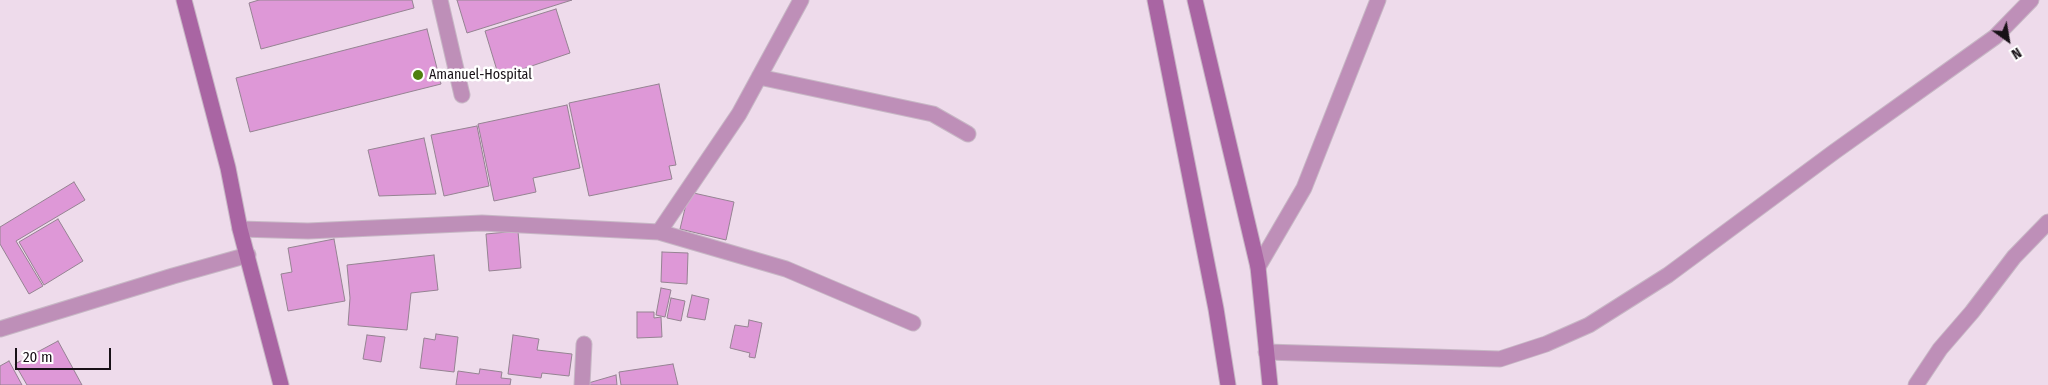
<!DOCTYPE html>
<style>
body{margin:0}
#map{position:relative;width:2048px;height:385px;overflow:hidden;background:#eedbeb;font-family:"Fira Sans Condensed",sans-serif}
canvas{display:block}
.north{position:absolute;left:1983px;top:15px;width:50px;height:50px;-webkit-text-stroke:4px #fff;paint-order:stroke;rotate:148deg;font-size:14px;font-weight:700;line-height:20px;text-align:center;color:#181117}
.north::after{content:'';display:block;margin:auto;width:18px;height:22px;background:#181117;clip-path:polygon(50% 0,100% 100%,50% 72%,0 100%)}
.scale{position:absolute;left:15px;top:348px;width:96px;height:22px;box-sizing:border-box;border:2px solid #181117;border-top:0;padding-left:6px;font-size:15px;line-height:18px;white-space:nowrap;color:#181117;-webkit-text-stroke:4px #fff;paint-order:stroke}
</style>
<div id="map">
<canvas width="2048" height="385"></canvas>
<div class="north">N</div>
<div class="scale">20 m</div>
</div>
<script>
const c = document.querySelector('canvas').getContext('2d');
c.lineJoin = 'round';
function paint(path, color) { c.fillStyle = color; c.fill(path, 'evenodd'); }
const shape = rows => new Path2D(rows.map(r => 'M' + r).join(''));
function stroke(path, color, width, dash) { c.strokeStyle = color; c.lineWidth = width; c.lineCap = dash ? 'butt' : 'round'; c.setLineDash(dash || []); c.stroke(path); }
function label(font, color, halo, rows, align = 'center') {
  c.font = font + ' "Fira Sans Condensed",sans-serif'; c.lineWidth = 5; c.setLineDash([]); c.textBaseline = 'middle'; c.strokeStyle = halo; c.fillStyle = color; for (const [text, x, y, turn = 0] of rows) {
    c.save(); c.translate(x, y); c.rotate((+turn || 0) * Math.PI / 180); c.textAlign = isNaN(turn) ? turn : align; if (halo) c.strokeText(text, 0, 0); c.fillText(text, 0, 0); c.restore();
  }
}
const building = shape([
 [259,0,412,0,414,8,261,49,249,3,259,0],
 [457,0,572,0,467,33,457,0],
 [556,9,570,53,499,77,485,31,556,9],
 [427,29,441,84,250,132,236,78,427,29],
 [659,84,676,165,669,166,672,179,589,196,569,103,659,84],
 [567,105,580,168,533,178,536,192,494,201,478,124,567,105],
 [477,126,489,186,444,196,431,135,477,126],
 [424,138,436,194,379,196,368,150,424,138],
 [74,182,85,200,16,241,43,286,29,294,0,244,0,227,74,182],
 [689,192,734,202,726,240,680,229,689,192],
 [58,219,83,261,44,285,19,242,58,219],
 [518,231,521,268,489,271,486,234,518,231],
 [334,239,345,301,288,311,281,274,292,272,288,248,334,239],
 [662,252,688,253,687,284,661,282,662,252],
 [434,255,438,290,411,293,407,330,348,325,350,298,347,265,434,255],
 [661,288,671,290,665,317,656,315,661,288],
 [692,295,709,299,705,320,687,317,692,295],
 [671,298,685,301,681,321,667,318,671,298],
 [637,312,654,312,654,318,661,317,662,337,637,338,637,312],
 [749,320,762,323,755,358,749,357,750,353,730,348,735,325,748,327,749,320],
 [436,334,458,337,454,372,420,368,424,338,435,340,436,334],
 [367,335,385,337,381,362,363,359,367,335],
 [513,335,539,339,537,350,572,354,569,376,542,373,541,378,508,374,513,335],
 [58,341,82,385,27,385,15,364,58,341],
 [9,361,22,385,0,385,0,366,9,361],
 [673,364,678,385,621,385,619,372,673,364],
 [480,369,502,372,501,378,511,379,510,385,456,385,458,371,479,374,480,369],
 [616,375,617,385,585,385,585,384,616,375]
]);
paint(building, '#de98d7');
stroke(building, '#958392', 1);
const service = shape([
 [440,0,462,95]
]);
const minor = shape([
 [759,77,933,114,968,134],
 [240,229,308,231,482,223,659,232,739,114,801,0],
 [659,232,786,269,913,323],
 [1258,267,1304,188,1378,0],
 [0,329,173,276,248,255],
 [1266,352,1500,359,1546,344,1589,325,1668,275,1834,152,1995,37,2031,0],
 [582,385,584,344],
 [1916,385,1940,349,1972,312,2014,257,2048,222]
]);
const secondary = shape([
 [184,0,228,168,240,229,281,385],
 [1155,0,1216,309,1228,385],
 [1195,0,1258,267,1270,385]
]);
stroke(service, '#c7b7c5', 17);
stroke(minor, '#c7b7c5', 17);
stroke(secondary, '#c7b7c5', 17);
stroke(service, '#be8fb8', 15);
stroke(minor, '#be8fb8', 15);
stroke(secondary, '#a965a3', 15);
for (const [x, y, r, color] of [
 [418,75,6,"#4e7f0f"]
]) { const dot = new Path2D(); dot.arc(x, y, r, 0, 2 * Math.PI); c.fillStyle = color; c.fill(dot); stroke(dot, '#fff', 2); }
label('14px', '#181117', '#fff', [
 ["Amanuel-Hospital",429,75]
], 'left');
</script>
